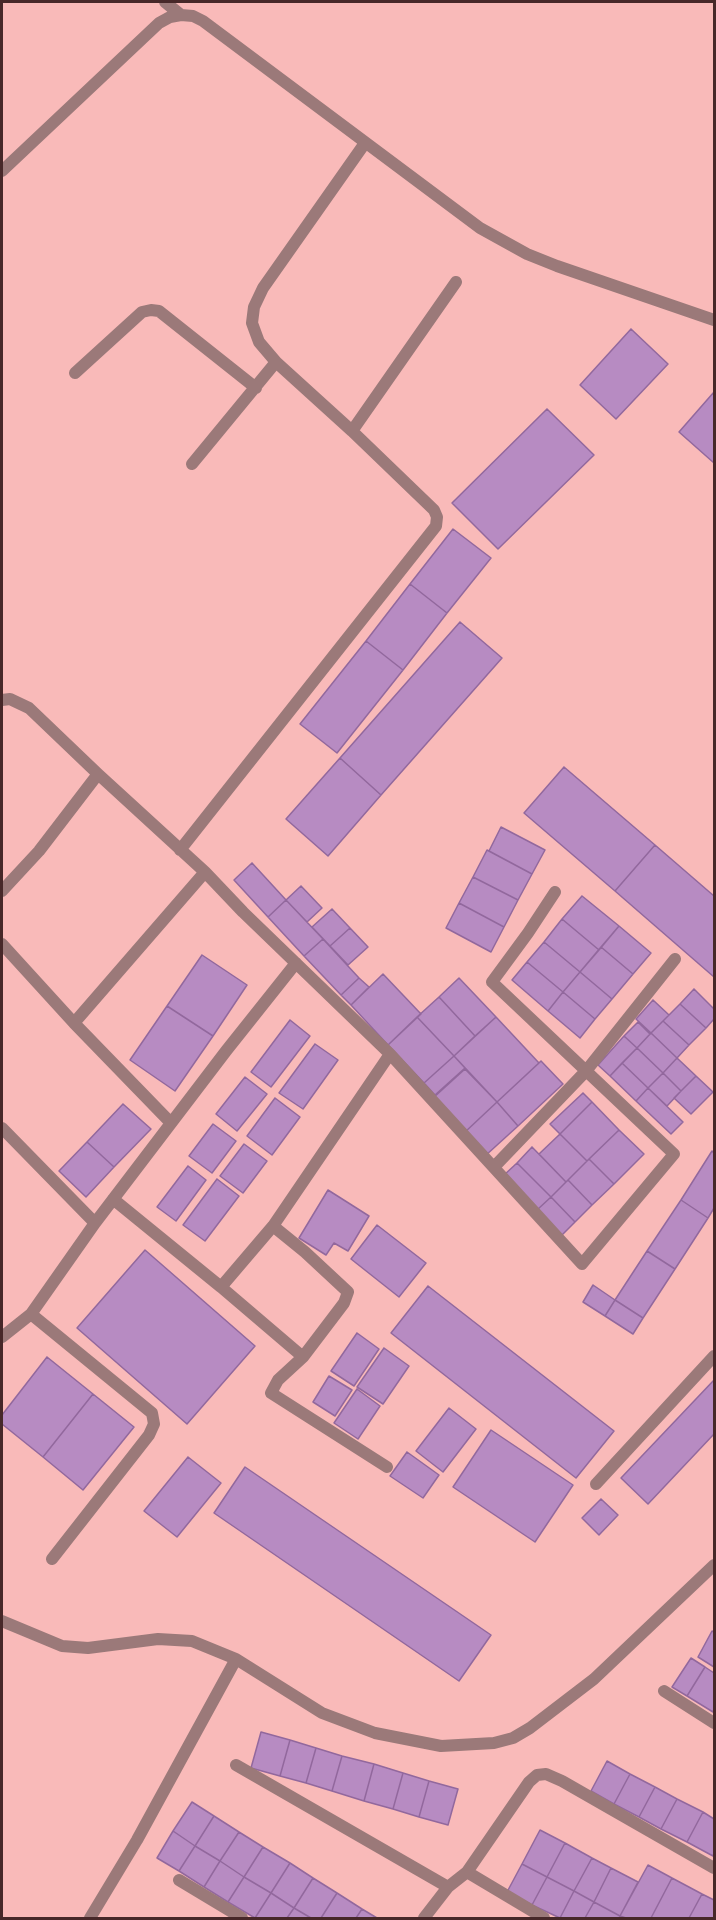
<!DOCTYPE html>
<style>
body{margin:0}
#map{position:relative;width:716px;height:1920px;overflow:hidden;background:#f9bab9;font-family:"Fira Sans",sans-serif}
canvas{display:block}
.frame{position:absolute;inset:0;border:3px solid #472829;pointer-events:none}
</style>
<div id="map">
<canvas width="716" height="1920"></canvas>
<div class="frame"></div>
</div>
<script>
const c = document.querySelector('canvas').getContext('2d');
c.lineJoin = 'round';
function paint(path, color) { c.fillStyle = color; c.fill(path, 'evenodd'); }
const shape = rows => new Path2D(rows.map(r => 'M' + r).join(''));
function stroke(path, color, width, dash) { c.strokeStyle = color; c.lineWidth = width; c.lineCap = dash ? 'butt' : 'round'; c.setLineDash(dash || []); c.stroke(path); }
const building = shape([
 [631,329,668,364,616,419,580,385,631,329],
 [714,392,714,463,679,432,714,392],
 [547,409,594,455,498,549,452,503,547,409],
 [453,529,491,558,447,613,410,584,453,529],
 [410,584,447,613,403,670,366,641,410,584],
 [460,622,502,658,381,795,340,758,460,622],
 [366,641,403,670,337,753,300,724,366,641],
 [340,758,381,795,328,856,286,819,340,758],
 [564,767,655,845,615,891,524,813,564,767],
 [501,827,545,850,532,874,489,851,501,827],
 [655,845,714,896,714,977,615,891,655,845],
 [487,850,532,874,518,900,473,877,487,850],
 [252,863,286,900,268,917,234,880,252,863],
 [473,877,518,900,504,927,459,903,473,877],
 [301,886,322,908,307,922,286,900,301,886],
 [582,896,619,926,599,950,562,919,582,896],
 [286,900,323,939,304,956,268,917,286,900],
 [459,903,504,927,491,952,446,928,459,903],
 [332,909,350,928,330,946,312,927,332,909],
 [562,919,599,950,580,972,544,942,562,919],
 [619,926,651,953,633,974,601,947,619,926],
 [350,928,368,947,348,965,330,946,350,928],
 [323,939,359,978,341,995,304,956,323,939],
 [544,942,580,972,563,992,527,962,544,942],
 [601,947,633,974,612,999,580,972,601,947],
 [202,955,247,985,213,1036,167,1006,202,955],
 [527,962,563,992,548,1011,512,980,527,962],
 [580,972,612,999,595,1019,563,992,580,972],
 [383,974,421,1014,388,1045,351,1005,383,974],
 [359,978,369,987,351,1005,341,995,359,978],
 [459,978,496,1017,475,1036,439,997,459,978],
 [694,989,714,1009,714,1019,706,1028,680,1004,694,989],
 [563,992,595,1019,580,1038,548,1011,563,992],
 [439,997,475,1036,454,1056,417,1017,439,997],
 [653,1000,669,1015,651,1033,636,1019,653,1000],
 [680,1004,706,1028,689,1045,663,1021,680,1004],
 [167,1006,213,1036,175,1091,130,1060,167,1006],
 [417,1017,454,1056,424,1083,388,1045,417,1017],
 [496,1017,539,1063,497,1102,454,1056,496,1017],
 [290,1020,310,1036,271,1087,251,1072,290,1020],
 [663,1021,689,1045,677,1058,651,1033,663,1021],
 [638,1022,650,1034,637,1048,624,1036,638,1022],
 [651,1033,677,1058,663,1073,637,1048,651,1033],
 [624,1036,637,1048,610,1076,598,1065,624,1036],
 [315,1044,338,1060,303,1109,279,1093,315,1044],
 [637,1048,663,1073,648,1088,622,1063,637,1048],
 [454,1056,465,1068,435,1095,424,1083,454,1056],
 [677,1058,696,1076,681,1091,663,1073,677,1058],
 [541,1061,563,1084,518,1126,497,1102,541,1061],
 [622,1063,648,1088,636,1101,610,1076,622,1063],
 [465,1069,497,1102,464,1133,432,1099,465,1069],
 [663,1073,681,1091,667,1106,648,1088,663,1073],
 [696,1076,713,1092,691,1114,674,1098,696,1076],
 [245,1077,267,1094,237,1131,216,1114,245,1077],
 [648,1088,683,1122,671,1134,636,1101,648,1088],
 [583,1093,592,1102,560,1134,550,1124,583,1093],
 [275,1098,300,1117,272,1155,247,1136,275,1098],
 [497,1102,518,1126,485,1156,464,1133,497,1102],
 [592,1102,619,1130,587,1161,560,1134,592,1102],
 [123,1104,151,1129,114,1167,87,1142,123,1104],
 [213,1124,236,1141,212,1173,189,1156,213,1124],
 [619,1130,644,1154,614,1184,589,1159,619,1130],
 [560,1134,587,1161,566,1182,539,1154,560,1134],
 [87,1142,114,1167,86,1197,59,1171,87,1142],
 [244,1144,267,1161,243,1193,220,1176,244,1144],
 [532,1147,566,1182,551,1197,517,1163,532,1147],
 [712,1151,714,1153,714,1208,708,1218,681,1200,712,1151],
 [589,1159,614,1184,592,1205,568,1180,589,1159],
 [517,1163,551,1197,537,1210,503,1176,517,1163],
 [188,1166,206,1180,176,1221,157,1207,188,1166],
 [217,1179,239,1196,205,1241,183,1225,217,1179],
 [568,1180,592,1205,575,1222,551,1197,568,1180],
 [328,1190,369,1216,348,1251,334,1243,326,1255,299,1238,328,1190],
 [551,1197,575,1222,562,1235,537,1210,551,1197],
 [681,1200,708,1218,675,1269,647,1251,681,1200],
 [377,1225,426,1263,399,1297,351,1259,377,1225],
 [145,1250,255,1346,187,1424,77,1328,145,1250],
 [647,1251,675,1269,643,1318,615,1300,647,1251],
 [593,1285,615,1300,605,1316,583,1302,593,1285],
 [428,1286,614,1431,576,1478,391,1333,428,1286],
 [615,1300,643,1318,633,1334,605,1316,615,1300],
 [357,1333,379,1349,354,1386,331,1371,357,1333],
 [384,1348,409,1366,383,1404,357,1387,384,1348],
 [47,1357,93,1394,43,1457,2,1424,2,1415,47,1357],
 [329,1376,352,1390,335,1416,313,1402,329,1376],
 [714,1380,714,1434,648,1504,621,1478,714,1380],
 [357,1389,380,1406,358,1439,334,1423,357,1389],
 [93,1394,134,1427,83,1490,43,1457,93,1394],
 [449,1408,476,1429,443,1472,416,1451,449,1408],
 [491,1430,573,1485,535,1542,453,1487,491,1430],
 [407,1452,439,1475,423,1498,390,1476,407,1452],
 [188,1457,221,1483,177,1537,144,1511,188,1457],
 [245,1467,491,1635,459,1681,214,1513,245,1467],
 [601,1499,618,1515,599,1535,582,1518,601,1499],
 [712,1631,714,1632,714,1667,698,1657,712,1631],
 [691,1658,705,1667,687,1696,672,1687,691,1658],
 [705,1667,714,1673,714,1709,713,1712,687,1696,705,1667],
 [261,1732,290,1740,280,1776,251,1768,261,1732],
 [290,1740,316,1748,306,1783,280,1776,290,1740],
 [316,1748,342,1756,332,1791,306,1783,316,1748],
 [342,1756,374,1764,364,1801,332,1791,342,1756],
 [607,1761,630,1774,614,1804,591,1791,607,1761],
 [374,1764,403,1773,393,1809,364,1801,374,1764],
 [403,1773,429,1781,419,1817,393,1809,403,1773],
 [630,1774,655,1787,639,1817,614,1804,630,1774],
 [429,1781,458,1789,448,1825,419,1817,429,1781],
 [655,1787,677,1799,661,1829,639,1817,655,1787],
 [677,1799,703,1812,687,1842,661,1829,677,1799],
 [192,1802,214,1816,195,1846,173,1831,192,1802],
 [703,1812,714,1819,714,1853,713,1856,687,1842,703,1812],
 [214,1816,239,1832,220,1861,195,1846,214,1816],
 [540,1830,565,1843,547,1877,522,1864,540,1830],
 [173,1831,195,1846,179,1871,157,1858,173,1831],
 [239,1832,263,1847,244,1877,220,1861,239,1832],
 [565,1843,592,1858,574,1891,547,1877,565,1843],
 [195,1846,220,1861,204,1887,179,1871,195,1846],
 [263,1847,290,1863,271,1893,244,1877,263,1847],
 [592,1858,611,1868,594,1902,574,1891,592,1858],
 [220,1861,244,1877,228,1902,204,1887,220,1861],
 [290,1863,313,1878,294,1908,271,1893,290,1863],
 [522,1864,547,1877,532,1905,507,1892,522,1864],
 [648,1865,672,1878,651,1918,626,1918,620,1916,648,1865],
 [611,1868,638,1882,620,1916,594,1902,611,1868],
 [244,1877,271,1893,255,1918,228,1902,244,1877],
 [547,1877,574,1891,560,1918,532,1905,547,1877],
 [313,1878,337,1893,321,1918,311,1918,294,1908,313,1878],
 [672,1878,702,1894,689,1918,651,1918,672,1878],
 [574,1891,594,1902,585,1918,560,1918,574,1891],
 [271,1893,294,1908,287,1918,255,1918,271,1893],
 [337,1893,362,1909,356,1918,321,1918,337,1893],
 [702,1894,714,1900,714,1918,689,1918,702,1894],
 [594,1902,620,1916,619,1918,585,1918,594,1902],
 [294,1908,311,1918,287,1918,294,1908],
 [362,1909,377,1918,356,1918,362,1909]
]);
paint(building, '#b78bc2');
stroke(building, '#92689d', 1.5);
stroke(shape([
 [596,1484,714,1356]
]), '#9b7979', 12);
stroke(shape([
 [165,2,181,15],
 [2,171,159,23,170,17,181,15,193,16,203,21,480,228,527,254,557,266,714,320],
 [75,373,142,312,151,310,159,311,256,388],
 [352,431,456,282],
 [192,464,276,362],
 [2,700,10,699,29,708,98,774,205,872,243,912,390,1054,582,1264,674,1154,492,982,528,933,555,892],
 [180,850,436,526,437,517,434,510,352,431,276,362,259,342,252,323,254,307,263,288,365,143],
 [2,891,39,851,98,774],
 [2,944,74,1023,171,1123],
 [74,1023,205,872],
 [2,1128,95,1223],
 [494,1167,586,1071,675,959],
 [113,1199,221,1287,303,1357,344,1303,348,1292,305,1252,273,1226],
 [221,1287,273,1226,390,1054],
 [2,1337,31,1314],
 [303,1357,278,1380,271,1393,387,1467],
 [52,1559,149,1435,154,1424,152,1413,31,1314,95,1223,226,1051,296,963],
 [2,1621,62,1646,88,1648,158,1639,192,1641,236,1659,137,1840,90,1918],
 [236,1659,322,1713,375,1733,441,1746,494,1743,513,1738,530,1728,594,1679,714,1565],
 [664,1691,714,1723],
 [236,1765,448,1887],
 [467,1872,529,1782,537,1775,546,1774,562,1781,714,1868],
 [179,1880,242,1918],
 [424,1918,448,1887,467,1872,544,1918]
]), '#9b7979', 12);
</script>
